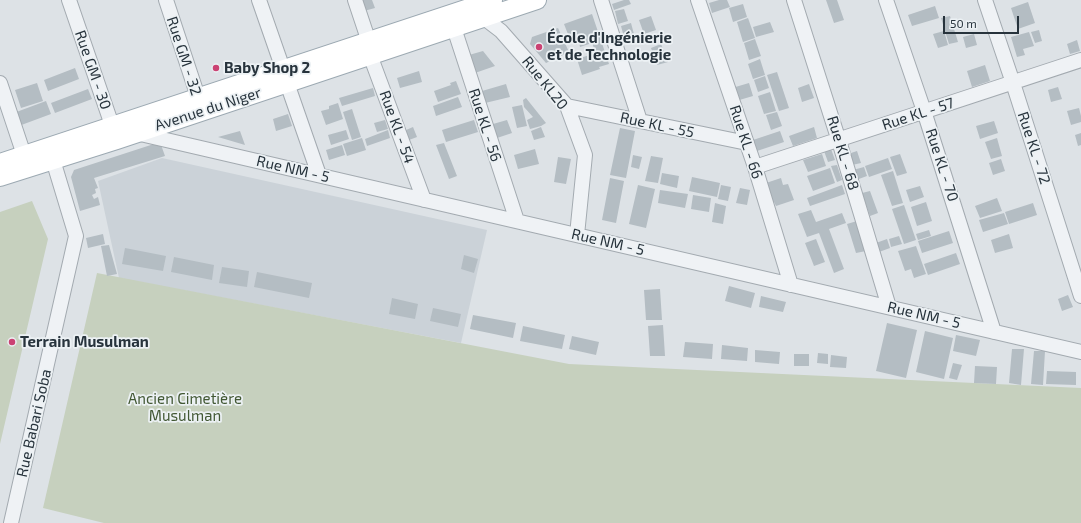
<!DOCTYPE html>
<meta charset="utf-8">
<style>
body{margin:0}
#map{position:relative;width:1081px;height:523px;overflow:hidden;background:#dde2e6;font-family:"Exo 2",sans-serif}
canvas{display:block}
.scale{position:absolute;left:943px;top:16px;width:76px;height:18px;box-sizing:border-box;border:2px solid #27333c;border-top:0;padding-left:5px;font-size:12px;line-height:14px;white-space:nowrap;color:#27333c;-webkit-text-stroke:3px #ecf1f4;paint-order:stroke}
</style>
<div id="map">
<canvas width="1081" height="523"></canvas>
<div class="scale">50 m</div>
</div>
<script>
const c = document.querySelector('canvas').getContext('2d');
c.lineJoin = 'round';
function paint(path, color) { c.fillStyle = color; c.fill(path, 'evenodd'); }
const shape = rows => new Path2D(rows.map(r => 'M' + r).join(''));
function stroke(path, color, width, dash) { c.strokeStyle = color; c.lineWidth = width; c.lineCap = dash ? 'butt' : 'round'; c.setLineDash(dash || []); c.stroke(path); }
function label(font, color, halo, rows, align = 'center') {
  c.font = font + ' "Exo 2",sans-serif'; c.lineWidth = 3.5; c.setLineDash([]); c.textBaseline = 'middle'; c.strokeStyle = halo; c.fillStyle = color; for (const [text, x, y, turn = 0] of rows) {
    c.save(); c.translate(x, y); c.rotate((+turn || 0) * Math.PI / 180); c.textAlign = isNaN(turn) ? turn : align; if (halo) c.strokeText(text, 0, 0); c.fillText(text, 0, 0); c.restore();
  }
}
paint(shape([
 [162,158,487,230,461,343,119,278,98,181]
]), '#cbd2d8');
paint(shape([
 [32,201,48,239,0,444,0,212],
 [97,273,569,364,1081,388,1081,523,104,523,43,508]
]), '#c6d0be');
paint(shape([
 [361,0,372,0,375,8,364,11],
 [624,0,629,0,631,4,614,10,612,4],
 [719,0,727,0,730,7,712,13,709,3],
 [826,0,837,0,844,20,834,23],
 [1028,2,1035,23,1018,29,1011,8],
 [743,4,747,17,733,22,729,8],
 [935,6,939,18,912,26,908,15],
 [624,9,628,21,618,24,615,11],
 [592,14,609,64,599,67,600,69,582,75,577,59,596,53,592,43,580,47,579,43,576,45,574,41,571,42,564,24],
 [651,16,656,30,644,34,639,20],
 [950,16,958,42,949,44,941,18],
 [748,18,755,38,743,42,737,22],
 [770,22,774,32,756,37,753,27],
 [631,23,635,38,625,41,621,26],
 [558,28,569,52,546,63,530,44,532,37],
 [1039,30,1042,41,1035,43,1031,32],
 [944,31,948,45,938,48,933,34],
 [1029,32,1034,46,1023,49,1025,55,1017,57,1011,37],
 [974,34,977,45,966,48,963,37],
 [755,39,761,56,749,60,744,43],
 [1077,40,1080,51,1070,54,1067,44],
 [661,44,668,62,657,65,651,48],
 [483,51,495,66,475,73,469,55],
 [760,59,765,75,753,79,748,64],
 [985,65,990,81,972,87,967,71],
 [75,68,79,79,48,91,44,80],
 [419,71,422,82,400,88,397,78],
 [777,72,789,108,779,111,767,75],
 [765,76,769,88,758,92,754,80],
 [456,81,461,94,438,102,434,91,451,85,450,83],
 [37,83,43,101,21,108,15,90],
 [749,83,753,96,736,101,732,88],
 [506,84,510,97,485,103,482,91],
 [809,84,814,98,802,102,798,88],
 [1058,87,1062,99,1051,102,1048,90],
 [373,88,375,96,342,106,339,98],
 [88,89,92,99,55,113,51,103],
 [770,92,776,111,764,114,758,96],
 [458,97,462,107,436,116,433,106],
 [526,98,546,123,541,126,530,129,527,120,533,117,524,107,523,100],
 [46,101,51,114,16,127,11,114],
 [338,103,343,119,326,125,321,111,329,109,329,106],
 [522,105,527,126,517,128,512,107],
 [1079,108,1081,116,1081,122,1071,125,1067,111],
 [352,109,361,137,352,140,343,112],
 [777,112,782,126,771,130,766,115],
 [288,114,292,126,276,131,273,119],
 [385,120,388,129,377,132,374,123],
 [474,120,478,132,446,142,442,130],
 [507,120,512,133,497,138,493,124],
 [994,121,998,133,980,139,976,126],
 [413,127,417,137,409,140,406,130],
 [541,127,545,137,534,140,531,131],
 [814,127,817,138,793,146,789,136],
 [620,128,635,131,626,178,610,175],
 [346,130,349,139,331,145,328,135],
 [388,130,390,138,367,146,365,139],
 [240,131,245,145,218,137],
 [780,131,784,142,757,151,753,140],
 [1081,133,1081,145,1078,146,1075,135],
 [362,138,366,150,347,156,343,144],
 [997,138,1002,156,991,159,985,142],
 [160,142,165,156,94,178,98,188,95,189,96,193,92,195,94,199,98,197,100,205,80,211,71,177,74,170],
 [444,143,457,176,449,179,436,145],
 [342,145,345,155,329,160,326,150],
 [535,149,539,164,518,169,514,155],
 [831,149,835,160,828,162,824,151],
 [857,151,861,163,852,165,848,154],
 [822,154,826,166,808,172,803,160],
 [900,154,907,173,897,176,890,157],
 [633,155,642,157,639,169,631,167],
 [651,156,663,158,658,183,645,181],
 [558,157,571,159,566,184,554,182],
 [888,158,892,169,869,177,865,166],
 [1001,159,1005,171,993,175,989,163],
 [837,165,842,180,837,182,831,166],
 [864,167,867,176,856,180,853,170],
 [830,168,835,183,813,191,807,176],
 [893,171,903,203,892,206,881,175],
 [662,173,679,176,677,188,660,184],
 [692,177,720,183,717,197,689,191],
 [610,178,624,181,616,223,602,220],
 [781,178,783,185,788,184,794,200,776,206,774,202,771,203,766,183],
 [638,185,655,189,646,228,629,224],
 [721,185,731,187,728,201,718,199],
 [842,185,845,194,810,206,807,198],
 [920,186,924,197,910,202,906,190],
 [740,188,750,190,747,205,736,203],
 [660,190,688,194,685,208,658,203],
 [870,191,878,213,870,216,862,193],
 [693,195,711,198,709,212,691,209],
 [997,198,1002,211,980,218,975,206],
 [926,202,932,221,917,226,911,207],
 [715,203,726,206,723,224,712,222],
 [1033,203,1037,215,1009,224,1005,212],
 [904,205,916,240,904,244,892,209],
 [811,210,816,222,842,213,846,223,829,229,844,269,834,273,819,233,807,237,798,214],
 [1004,213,1008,224,983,232,979,220],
 [857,221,866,251,856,253,847,224],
 [929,230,931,236,918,240,916,234],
 [949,231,953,243,922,253,918,241],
 [103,234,105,244,88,248,86,238],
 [1009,234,1013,248,995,253,991,240],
 [899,236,902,244,891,247,889,239],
 [816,239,825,262,814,266,805,243],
 [887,239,890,248,879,252,876,243],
 [109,245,117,274,107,276,101,246],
 [916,246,926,274,914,278,911,269,905,271,898,251],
 [125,248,166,256,163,271,122,264],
 [956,253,960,264,928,275,924,264],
 [464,255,478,259,474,273,461,269],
 [174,257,214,265,212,280,171,272],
 [222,267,249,271,247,287,219,283],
 [257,272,312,283,309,298,254,287],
 [729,286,755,293,751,308,725,301],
 [660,289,662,320,646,320,644,290],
 [1068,295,1073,307,1062,311,1058,299],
 [761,296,786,302,783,312,759,307],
 [392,298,418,304,415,319,389,314],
 [433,308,461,314,458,327,430,321],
 [473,315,516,323,513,338,470,329],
 [887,323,917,330,906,378,876,371],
 [663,325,665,356,650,356,648,326],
 [523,326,565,335,562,349,520,341],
 [925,331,953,338,944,379,916,372],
 [956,335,980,340,976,356,953,351],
 [572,336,599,342,596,355,569,349],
 [685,342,713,344,712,359,683,357],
 [722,345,748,348,747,361,721,359],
 [1012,349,1024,349,1021,385,1009,383],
 [755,350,780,352,779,364,755,362],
 [1034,351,1045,351,1043,385,1031,384],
 [818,353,828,354,828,364,817,363],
 [794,354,809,354,809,366,794,366],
 [831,355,847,357,846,368,830,367],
 [953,363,962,365,957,380,949,378],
 [975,366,997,367,996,384,974,383],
 [1047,371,1076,372,1076,385,1046,384]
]), '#b4bdc3');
const minor = shape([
 [69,0,115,134],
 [166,0,201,106],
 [259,0,283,69],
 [355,0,369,42],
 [601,0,640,121],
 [698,0,755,167,791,285],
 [794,0,839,141,889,307],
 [886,0,924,111,994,332],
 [985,0,1013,83,1081,296],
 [484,18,501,31,567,106,585,155,577,235],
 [454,28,517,221],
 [370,55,424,200],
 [0,83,24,155],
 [287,83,319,175],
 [567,106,747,143],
 [136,133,1081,352],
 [755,167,1081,60],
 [11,523,76,236,53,160]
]);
const major = shape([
 [0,163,493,0],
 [0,177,117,140,537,0]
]);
stroke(minor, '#a3aab0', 16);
stroke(major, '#9ca9b2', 20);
stroke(minor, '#eff2f5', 14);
stroke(major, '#fff', 18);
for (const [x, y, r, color] of [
 [539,47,4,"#cb4273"],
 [216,68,4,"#cb4273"],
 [12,342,4,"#cb4273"]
]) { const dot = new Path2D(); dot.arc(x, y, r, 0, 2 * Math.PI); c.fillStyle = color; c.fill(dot); stroke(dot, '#ecf1f4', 1.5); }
label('bold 15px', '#27333c', '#ecf1f4', [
 ["École d'Ingénierie",547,38],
 ["et de Technologie",547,55],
 ["Baby Shop 2",224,68],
 ["Terrain Musulman",20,342]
], 'left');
label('15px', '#27333c', '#ecf1f4', [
 ["Rue GM - 32",184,56,72],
 ["Rue GM - 30",93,70,71],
 ["Rue KL20",545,83,51],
 ["Avenue du Niger",208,109,-18],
 ["Rue KL - 57",918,114,-18],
 ["Rue KL - 56",485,125,72],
 ["Rue KL - 55",657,125,12],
 ["Rue KL - 54",397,127,70],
 ["Rue KL - 66",746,142,72],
 ["Rue KL - 72",1034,148,72],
 ["Rue KL - 68",843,153,73],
 ["Rue KL - 70",942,165,72],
 ["Rue NM - 5",293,169,13],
 ["Rue NM - 5",608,242,13],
 ["Rue NM - 5",924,315,13],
 ["Rue Babari Soba",34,423,-77]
]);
label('15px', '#425834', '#ecf1f4', [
 ["Ancien Cimetière",185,399],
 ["Musulman",185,416]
]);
</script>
